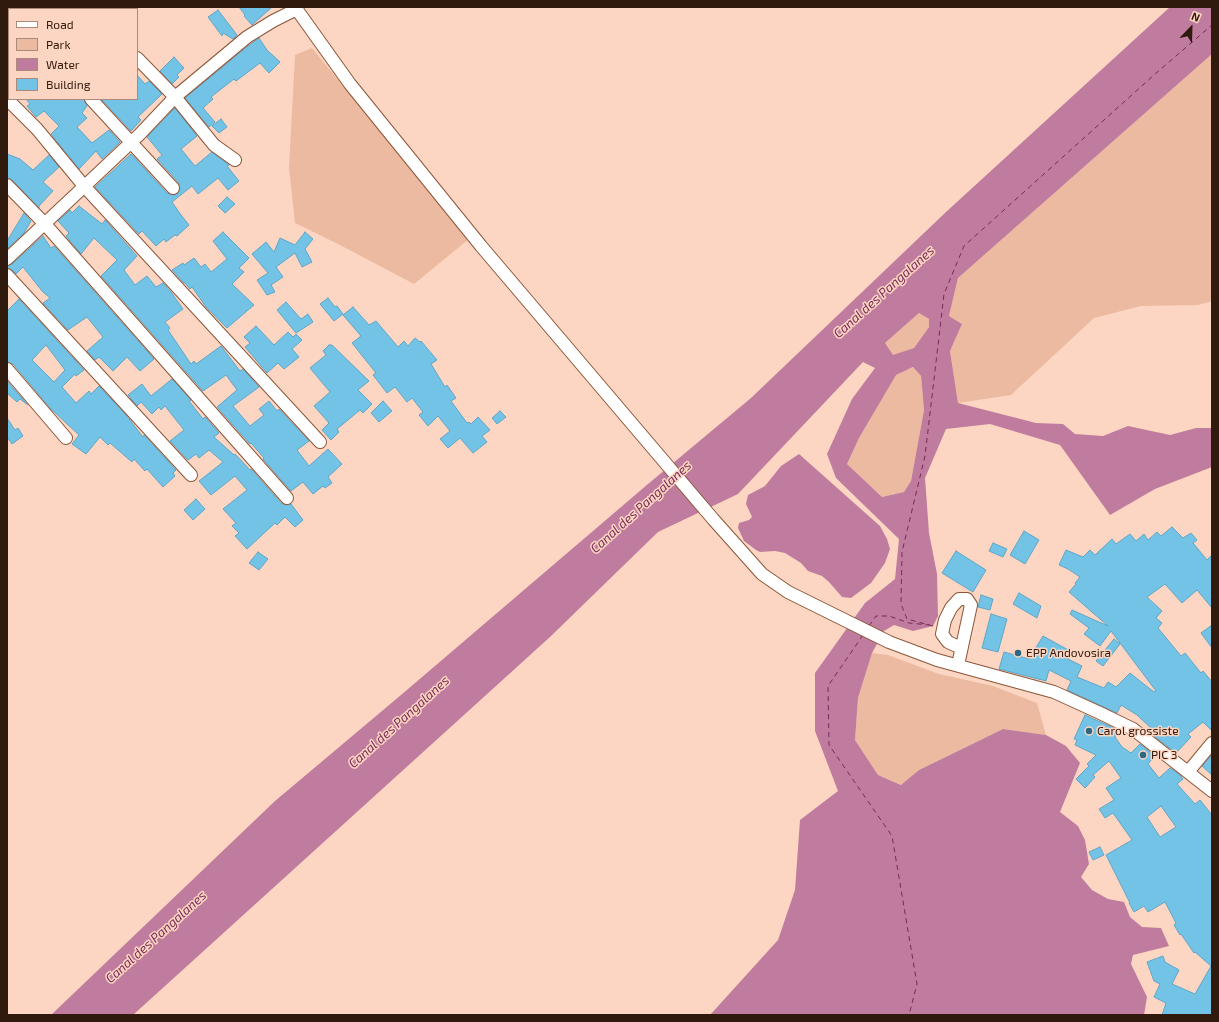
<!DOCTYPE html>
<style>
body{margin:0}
#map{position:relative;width:1219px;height:1022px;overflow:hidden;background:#fcd6c2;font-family:"Exo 2",sans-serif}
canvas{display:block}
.frame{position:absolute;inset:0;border:8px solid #30190d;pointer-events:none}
.legend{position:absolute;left:8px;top:8px;width:130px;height:92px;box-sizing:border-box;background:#fcd6c2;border:1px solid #aa8a7a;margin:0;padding:5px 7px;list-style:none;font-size:12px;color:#30190d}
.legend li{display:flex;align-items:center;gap:8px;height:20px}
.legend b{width:20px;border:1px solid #aa8a7a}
.north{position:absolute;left:1171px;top:8px;width:40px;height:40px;-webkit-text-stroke:3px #fcd6c2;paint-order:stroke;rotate:23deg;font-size:11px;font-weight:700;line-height:16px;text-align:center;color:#30190d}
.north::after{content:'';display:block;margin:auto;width:14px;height:18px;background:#30190d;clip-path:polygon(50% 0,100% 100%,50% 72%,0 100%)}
</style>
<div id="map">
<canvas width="1219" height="1022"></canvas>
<div class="frame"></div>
<ul class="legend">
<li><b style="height:5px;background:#fff"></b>Road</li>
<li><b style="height:11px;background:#ecbaa0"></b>Park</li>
<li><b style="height:11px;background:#c07c9e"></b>Water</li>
<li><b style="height:11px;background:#73c3e7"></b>Building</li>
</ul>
<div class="north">N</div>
</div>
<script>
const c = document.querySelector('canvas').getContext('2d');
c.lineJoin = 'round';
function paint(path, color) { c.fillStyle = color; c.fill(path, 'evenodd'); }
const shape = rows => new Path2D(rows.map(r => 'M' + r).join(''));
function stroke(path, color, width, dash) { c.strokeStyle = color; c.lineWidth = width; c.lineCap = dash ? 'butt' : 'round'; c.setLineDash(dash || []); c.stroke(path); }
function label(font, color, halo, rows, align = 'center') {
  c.font = font + ' "Exo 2",sans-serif'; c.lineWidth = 3; c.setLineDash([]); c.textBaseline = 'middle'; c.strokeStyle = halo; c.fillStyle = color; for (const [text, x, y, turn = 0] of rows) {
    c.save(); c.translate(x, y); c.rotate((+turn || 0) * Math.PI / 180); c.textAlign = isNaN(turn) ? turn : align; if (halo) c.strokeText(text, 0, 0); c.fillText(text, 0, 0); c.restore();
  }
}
paint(shape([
 [312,48,469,239,414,284,340,245,295,223,289,168,295,55],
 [1212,54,1212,301,1198,305,1141,306,1094,318,1011,395,958,403,950,351,962,324,949,316,958,278],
 [919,313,929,319,929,327,914,348,893,356,885,343],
 [914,367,921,376,924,410,911,481,904,492,882,497,847,464,859,438,896,374],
 [872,653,888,655,939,674,993,686,1037,703,1046,735,1003,729,919,770,902,785,878,775,855,740,858,698]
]), '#ecbaa0');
paint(shape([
 [1170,7,1212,7,1212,54,958,278,949,316,962,324,950,351,958,403,1036,423,1063,424,1075,434,1103,436,1128,426,1170,435,1196,428,1212,428,1212,467,1155,489,1110,515,1060,445,990,424,946,429,925,478,929,533,937,574,938,616,933,626,913,631,894,625,884,631,872,653,858,698,855,740,878,775,901,785,919,770,1003,729,1046,735,1066,746,1080,763,1060,812,1078,826,1085,840,1089,864,1081,877,1092,890,1108,899,1124,902,1130,917,1142,927,1161,928,1169,946,1133,955,1131,964,1147,997,1144,1015,710,1015,778,940,795,890,800,820,838,791,815,731,815,673,865,603,895,579,899,539,836,478,827,454,852,399,875,368,863,362,738,494,658,532,550,637,133,1015,51,1015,275,801,401,695,648,484,751,398,946,212],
 [919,313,929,319,929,327,914,348,893,355,885,343],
 [913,367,921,376,924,410,911,481,904,492,882,497,847,464,859,438,896,375],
 [799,454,880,526,887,539,890,549,885,563,871,583,851,598,842,597,829,582,822,576,808,571,801,563,785,553,775,551,760,552,756,550,744,541,738,528,739,523,749,520,752,517,746,504,748,495,765,486,781,466]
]), '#c07c9e');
stroke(shape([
 [869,626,876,616,889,616,909,623,929,625],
 [933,626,907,619,901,604,902,552,925,456,944,294,964,246,1154,75,1212,25],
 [863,635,828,686,829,745,892,836,917,984,909,1015]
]), '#792956', 1, [5, 4]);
const building = shape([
 [239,7,272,7,252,25,244,16,245,15,239,7],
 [218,10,237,35,233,39,223,33,222,36,208,17,218,10],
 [259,38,267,50,280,62,269,73,260,63,236,81,234,79,211,97,213,99,203,108,215,122,209,127,185,98,248,46,259,38],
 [174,57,184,68,177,75,179,77,172,84,160,71,174,57],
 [137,75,145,84,149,81,162,94,138,117,141,120,131,131,101,99,137,99,137,75],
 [26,99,84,99,87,106,82,113,87,118,77,127,92,143,109,130,120,142,102,159,96,151,79,169,51,134,59,126,44,111,36,117,27,106,30,104,26,99],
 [175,108,197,136,181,149,195,166,212,152,229,165,227,166,239,181,228,190,218,178,198,194,192,186,172,202,181,215,189,225,177,236,175,235,166,242,164,239,156,246,142,231,139,234,95,187,131,154,167,193,174,195,178,193,180,190,179,183,157,159,162,155,147,137,175,108],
 [221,119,227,127,219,133,212,126,221,119],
 [7,154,20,159,33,170,49,155,59,167,43,182,53,191,39,206,39,208,12,180,7,178,7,154],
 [227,197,235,204,225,213,218,206,227,197],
 [79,206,102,224,105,220,137,256,124,270,135,285,147,276,156,287,163,283,171,292,183,309,165,322,170,328,168,330,191,364,194,361,196,364,221,346,240,371,243,369,259,387,233,406,250,426,264,415,259,409,269,401,277,411,279,409,309,441,297,450,309,466,328,449,342,464,328,477,332,483,325,488,323,486,313,494,303,482,291,491,263,459,264,458,251,443,250,444,217,407,237,390,226,375,203,391,101,276,117,260,94,238,81,254,66,236,69,233,58,221,70,210,72,213,79,206],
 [24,213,31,221,24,233,7,249,7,241,24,213],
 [223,232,249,258,239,268,244,272,232,284,254,305,227,328,206,307,192,287,190,289,185,283,184,283,172,270,183,263,184,265,194,258,201,267,205,264,211,272,227,259,213,241,223,232],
 [305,232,313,239,305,249,312,262,302,267,295,253,276,267,283,277,271,285,275,292,267,295,257,280,268,273,252,254,266,242,274,252,280,238,295,245,305,232],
 [43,236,51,248,54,246,154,359,140,371,127,357,113,371,99,357,95,360,87,351,103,337,87,317,68,330,43,303,50,298,42,291,23,267,16,274,12,270,7,268,7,266,12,264,43,236],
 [328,298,335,307,337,306,343,314,334,321,320,304,328,298],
 [19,299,84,370,76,376,75,374,62,387,76,403,89,391,91,394,99,386,126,415,143,437,144,435,176,470,173,473,175,476,163,487,147,469,145,471,134,459,132,462,110,443,108,445,100,437,86,454,72,444,79,435,51,409,13,364,7,362,7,311,19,299],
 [46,345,65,370,54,382,32,360,46,345],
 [286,302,301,319,308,314,313,322,296,333,277,310,286,302],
 [353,307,369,325,376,321,398,347,404,341,408,346,415,338,420,342,421,341,437,360,431,364,445,387,447,385,456,398,451,401,467,423,469,422,471,424,478,417,490,430,482,436,487,442,473,453,460,438,448,448,440,439,450,431,438,416,428,426,419,415,423,412,412,398,407,402,395,387,387,393,373,375,376,373,352,343,361,336,343,315,353,307],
 [256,326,274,345,288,332,293,337,296,334,302,340,292,349,299,357,284,369,278,363,267,373,245,347,250,343,244,337,256,326],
 [329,345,332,345,369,381,358,390,372,404,363,413,360,410,337,429,339,432,331,440,322,430,329,423,314,406,330,392,310,368,326,355,323,351,329,345],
 [172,379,191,400,189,401,203,419,205,417,219,433,214,437,234,455,235,454,250,470,251,469,281,503,285,505,291,504,303,520,295,527,285,517,277,525,275,523,247,549,235,536,239,533,232,526,236,523,223,509,247,490,235,476,211,495,199,481,223,462,209,450,199,458,196,454,188,460,170,441,184,430,165,406,161,410,159,407,152,414,141,402,137,406,128,395,142,384,151,396,172,379],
 [7,381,28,405,20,399,17,402,7,393,7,381],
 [383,401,392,411,379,422,371,413,383,401],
 [500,411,506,417,497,424,492,418,500,411],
 [7,418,15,430,18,428,23,436,12,444,7,437,7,418],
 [196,499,205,509,193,520,184,510,196,499],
 [1172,527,1183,538,1191,533,1197,540,1193,543,1207,560,1212,555,1212,608,1197,590,1182,603,1165,584,1147,597,1162,611,1156,618,1162,623,1158,628,1181,656,1185,653,1201,673,1203,671,1212,682,1212,731,1203,722,1188,734,1191,737,1176,753,1150,733,1153,730,1137,715,1121,705,1117,713,1067,690,1071,681,1049,670,1046,681,999,669,1004,652,1029,659,1043,636,1072,652,1068,659,1082,666,1077,677,1104,688,1108,682,1116,687,1130,673,1154,692,1156,691,1111,631,1100,646,1084,634,1089,628,1070,614,1072,610,1108,626,1069,592,1076,584,1075,583,1080,577,1068,569,1059,565,1066,550,1083,557,1090,550,1095,555,1112,539,1116,544,1130,534,1136,541,1144,534,1148,540,1157,532,1161,536,1172,527],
 [1024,531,1039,540,1025,564,1010,555,1024,531],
 [993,543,1007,549,1003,557,989,551,993,543],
 [956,551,986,570,973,592,942,573,956,551],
 [258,552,268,559,259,570,249,563,258,552],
 [1019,593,1041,606,1037,618,1013,604,1019,593],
 [981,595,993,599,990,610,978,607,981,595],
 [991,614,1007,619,998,652,982,648,991,614],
 [1212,625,1212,648,1201,633,1212,625],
 [1114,639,1120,644,1103,666,1096,661,1114,639],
 [1085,715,1118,730,1115,737,1122,747,1131,753,1140,744,1155,756,1148,764,1159,778,1170,768,1180,775,1183,779,1177,784,1195,804,1200,800,1212,815,1212,1015,1162,1015,1166,1003,1154,997,1160,984,1154,981,1147,962,1163,956,1165,962,1179,970,1172,984,1195,994,1211,966,1195,952,1194,953,1181,934,1180,935,1174,925,1176,923,1165,902,1148,912,1144,906,1134,912,1129,903,1130,903,1106,855,1132,840,1113,813,1105,818,1099,809,1114,800,1106,788,1121,778,1109,761,1093,775,1095,777,1085,788,1076,779,1089,766,1087,764,1096,755,1075,745,1077,740,1074,739,1085,715],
 [1161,806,1176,827,1160,837,1147,817,1161,806],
 [1212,755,1212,775,1202,766,1212,755],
 [1100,847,1104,855,1093,860,1089,852,1100,847]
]);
paint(building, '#73c3e7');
stroke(building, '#60a5c5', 1);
const minor = shape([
 [88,7,89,9],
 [295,7,350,84,481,246,713,519,762,574,788,592,889,642,937,660,1054,692,1100,713,1133,729,1212,791],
 [7,8,9,11],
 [137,58,175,97,214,145,235,160],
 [7,99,37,129,84,186,320,442],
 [91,99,173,188],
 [7,185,44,223,287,498],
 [7,259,140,134,175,97,247,37,273,21,297,9],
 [7,275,191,475],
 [7,369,66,438],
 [958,665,971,605,967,599,959,599,951,608,945,620,942,634,948,642,961,648],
 [1188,772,1212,743]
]);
stroke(minor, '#8c5638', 14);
stroke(minor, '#fff', 12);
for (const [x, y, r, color] of [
 [1018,653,4,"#2d6780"],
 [1089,731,4,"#2d6780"],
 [1143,755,4,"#2d6780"]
]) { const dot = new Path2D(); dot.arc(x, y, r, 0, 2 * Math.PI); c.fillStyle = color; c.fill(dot); stroke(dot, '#fcd6c2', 1.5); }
label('12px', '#30190d', '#fcd6c2', [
 ["EPP Andovosira",1026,653],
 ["Carol grossiste",1097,731],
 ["PIC 3",1151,755]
], 'left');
label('italic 13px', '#792956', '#fcd6c2', [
 ["Canal des Pangalanes",884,292,-42],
 ["Canal des Pangalanes",641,507,-42],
 ["Canal des Pangalanes",399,722,-42],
 ["Canal des Pangalanes",156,937,-42]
]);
</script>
